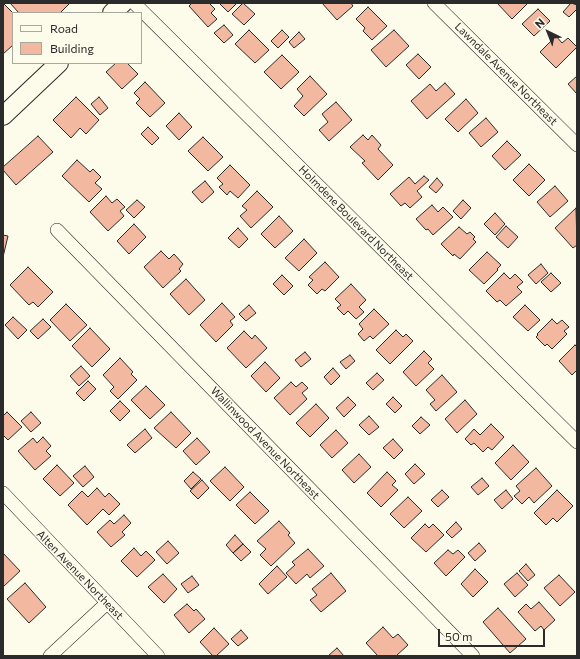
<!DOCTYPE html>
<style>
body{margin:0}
#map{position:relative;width:580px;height:659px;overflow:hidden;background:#fdfbea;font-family:Commissioner,sans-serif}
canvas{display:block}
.frame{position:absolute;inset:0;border:4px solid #2b2b2b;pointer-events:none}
.legend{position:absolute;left:12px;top:12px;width:130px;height:52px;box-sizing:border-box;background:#fdfbea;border:1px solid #a9a89e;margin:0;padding:5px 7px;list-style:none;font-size:12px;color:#2b2b2b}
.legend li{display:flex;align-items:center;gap:8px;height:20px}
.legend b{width:20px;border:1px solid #a9a89e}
.north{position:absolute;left:528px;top:12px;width:40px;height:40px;-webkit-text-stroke:3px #fdfbea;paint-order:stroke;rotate:317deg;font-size:11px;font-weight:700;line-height:16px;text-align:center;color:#2b2b2b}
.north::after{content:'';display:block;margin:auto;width:14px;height:18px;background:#2b2b2b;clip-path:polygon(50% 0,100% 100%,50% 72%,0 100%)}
.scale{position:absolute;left:438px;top:629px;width:107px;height:18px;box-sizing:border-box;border:2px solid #2b2b2b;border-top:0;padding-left:5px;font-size:12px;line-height:14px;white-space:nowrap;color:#2b2b2b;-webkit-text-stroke:3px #fdfbea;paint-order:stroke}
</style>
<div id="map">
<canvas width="580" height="659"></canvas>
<div class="frame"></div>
<ul class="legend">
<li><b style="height:5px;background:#fdfbea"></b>Road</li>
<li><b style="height:11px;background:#f2b8a0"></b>Building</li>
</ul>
<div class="north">N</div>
<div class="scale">50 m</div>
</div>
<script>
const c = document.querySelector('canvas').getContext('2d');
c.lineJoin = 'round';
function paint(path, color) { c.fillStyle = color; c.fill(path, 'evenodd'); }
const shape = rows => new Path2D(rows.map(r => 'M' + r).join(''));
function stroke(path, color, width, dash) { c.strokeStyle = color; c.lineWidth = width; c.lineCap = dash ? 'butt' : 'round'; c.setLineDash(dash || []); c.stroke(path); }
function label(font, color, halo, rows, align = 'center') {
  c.font = font + ' Commissioner,sans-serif'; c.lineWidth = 3; c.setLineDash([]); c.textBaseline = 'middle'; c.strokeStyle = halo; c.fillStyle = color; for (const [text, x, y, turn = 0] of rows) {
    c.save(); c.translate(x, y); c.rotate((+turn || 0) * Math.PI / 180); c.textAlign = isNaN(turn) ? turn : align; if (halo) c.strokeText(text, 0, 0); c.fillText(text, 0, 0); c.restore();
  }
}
const building = shape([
 [3,3,13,13,13,45,3,54,3,3],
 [10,3,70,3,60,13,19,13,10,3],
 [192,3,209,3,215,9,211,13,217,19,208,27,189,6,192,3],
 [219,3,237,3,228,12,219,3],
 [243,3,255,14,244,25,232,14,243,3],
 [322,3,351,3,353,6,337,20,322,3],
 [497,3,528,3,512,19,497,3],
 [571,3,577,5,577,9,569,17,563,12,571,3],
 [368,7,387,26,372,40,363,31,365,28,356,19,368,7],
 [538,9,550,21,534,36,522,24,538,9],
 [224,25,233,35,224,43,214,33,224,25],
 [249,30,269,50,255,63,235,44,249,30],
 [282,30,289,37,278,48,271,41,282,30],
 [394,30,409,46,386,67,371,50,394,30],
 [299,32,305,39,294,48,289,42,299,32],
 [556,36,562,43,568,38,577,47,556,68,540,52,556,36],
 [418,54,431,67,419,79,406,65,418,54],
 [282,55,299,72,281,89,264,72,282,55],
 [116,63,127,63,138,74,122,89,106,72,116,63],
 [310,76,327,94,304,116,294,106,303,96,297,89,310,76],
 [577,76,577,94,568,84,577,76],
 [145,82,165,103,150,117,136,103,140,99,134,93,145,82],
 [445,83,455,94,427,119,411,101,430,84,436,91,445,83],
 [76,97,99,120,86,134,80,128,71,138,53,120,76,97],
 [99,97,108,108,100,115,91,104,99,97],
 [466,99,478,113,458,132,445,119,466,99],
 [336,102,352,120,329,141,319,130,328,122,322,114,336,102],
 [179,113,192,127,179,140,166,126,179,113],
 [486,118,498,132,481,147,469,133,486,118],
 [148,127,159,138,152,145,141,134,148,127],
 [363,135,368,140,372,135,381,145,378,149,393,165,378,180,362,163,365,161,350,147,363,135],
 [38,136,53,152,16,185,3,170,3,167,38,136],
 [203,137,223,157,208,171,188,151,203,137],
 [507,141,521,155,505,170,492,156,507,141],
 [77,160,90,172,93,169,101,177,95,183,102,189,89,202,62,176,77,160],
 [529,164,545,180,529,196,513,180,529,164],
 [230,165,250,185,238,198,230,191,227,195,219,187,223,184,217,178,230,165],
 [424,176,429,180,417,191,422,197,410,208,405,203,401,206,390,194,409,177,415,184,424,176],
 [437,178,443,185,436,193,429,187,437,178],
 [205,181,214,192,202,203,192,192,205,181],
 [555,186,568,201,550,217,537,202,555,186],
 [257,191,273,207,251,228,240,216,247,210,242,206,257,191],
 [106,196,112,203,117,199,125,207,120,211,124,216,108,231,90,212,106,196],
 [137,200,145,207,134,218,126,210,137,200],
 [463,200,471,208,461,219,453,211,463,200],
 [432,205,438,212,443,207,453,217,433,235,428,229,426,230,416,219,432,205],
 [576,208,577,245,573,248,555,228,576,208],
 [495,213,505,224,495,235,484,224,495,213],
 [279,216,293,231,275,248,261,234,279,216],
 [134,224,146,237,129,254,117,241,134,224],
 [506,226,518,237,508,248,496,237,506,226],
 [459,227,467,234,470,232,475,237,473,239,476,242,460,259,454,254,453,256,441,244,459,227],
 [238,228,248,239,239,248,228,238,238,228],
 [3,235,8,236,3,257,3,235],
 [304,239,317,253,299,271,285,258,304,239],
 [161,251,169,259,174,254,183,264,179,269,181,271,163,288,144,267,161,251],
 [487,252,501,265,497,269,498,270,484,284,469,270,487,252],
 [325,262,339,277,325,291,322,289,317,294,308,285,313,280,309,277,325,262],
 [541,264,548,273,536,284,528,275,541,264],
 [28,267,53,292,38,307,33,302,29,305,10,285,28,267],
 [504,273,510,279,515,274,523,282,517,287,522,292,506,306,500,300,497,302,486,291,504,273],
 [551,273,561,283,551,292,541,282,551,273],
 [282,275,293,286,284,295,273,284,282,275],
 [186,279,205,300,189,315,170,294,186,279],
 [351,284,366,300,359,307,364,312,356,319,348,311,344,315,337,308,341,305,335,299,351,284],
 [222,303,235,317,230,321,233,325,216,342,200,325,222,303],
 [66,304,87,325,70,341,50,320,66,304],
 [249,305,256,313,246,321,239,314,249,305],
 [525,305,540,320,528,331,513,317,525,305],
 [374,309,389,324,373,339,370,336,364,341,358,334,363,329,359,324,374,309],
 [13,317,27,330,18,339,5,325,13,317],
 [43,319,51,327,38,339,30,331,43,319],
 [552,319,557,324,562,320,569,327,564,331,567,334,552,349,547,344,545,346,536,337,538,335,537,334,552,319],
 [90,328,110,349,92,367,72,346,90,328],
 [396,330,403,337,406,334,413,341,390,364,376,350,396,330],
 [244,331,252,339,255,335,267,348,246,368,227,348,244,331],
 [575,345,577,347,577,370,572,375,559,361,575,345],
 [424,351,432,359,428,363,434,369,416,386,403,372,424,351],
 [305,352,311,359,301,367,295,360,305,352],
 [350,355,355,361,346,369,340,362,350,355],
 [120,358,133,372,131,374,137,380,118,399,110,391,114,387,103,375,120,358],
 [265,362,280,378,266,392,251,376,265,362],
 [81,366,90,376,79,386,70,376,81,366],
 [333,368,340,376,331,385,324,377,333,368],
 [377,373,384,380,373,390,366,383,377,373],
 [442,375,457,392,436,411,430,404,435,400,426,390,442,375],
 [88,381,96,389,84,401,76,393,88,381],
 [291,382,296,387,302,382,308,388,302,393,307,399,290,415,274,398,291,382],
 [146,386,165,405,150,419,131,400,146,386],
 [348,397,356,405,344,417,336,408,348,397],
 [393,397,402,406,395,413,386,404,393,397],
 [465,400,477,414,457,433,445,419,465,400],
 [120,401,130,411,120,421,110,411,120,401],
 [316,404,329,418,310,437,296,423,316,404],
 [7,412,22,427,8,440,3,435,3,416,7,412],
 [31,412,41,423,31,432,21,421,31,412],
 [171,412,191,433,176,448,154,428,171,412],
 [369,416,379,427,369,435,359,425,369,416],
 [421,417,430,425,420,434,412,426,421,417],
 [491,424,504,437,492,450,488,447,483,452,474,443,471,445,465,439,474,429,480,435,491,424],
 [145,429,152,438,135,453,127,445,145,429],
 [336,430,348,443,332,458,320,445,336,430],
 [43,437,51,446,46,451,51,456,35,470,18,451,33,438,37,443,43,437],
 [197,438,210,452,196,465,183,451,197,438],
 [393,439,403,450,394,459,383,448,393,439],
 [513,445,529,462,511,480,495,463,513,445],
 [359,454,371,467,354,483,342,470,359,454],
 [415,464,425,474,414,484,405,474,415,464],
 [57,465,74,483,60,496,43,479,57,465],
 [85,466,94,477,83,487,73,476,85,466],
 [225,467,244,487,230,501,210,481,225,467],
 [536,468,552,486,534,503,529,497,522,504,514,496,520,491,516,486,536,468],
 [193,472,201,479,191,489,184,481,193,472],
 [387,472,396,481,392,485,398,490,381,507,367,493,387,472],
 [482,478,489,486,478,495,471,487,482,478],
 [202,480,209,488,198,499,190,491,202,480],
 [97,488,105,497,109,493,120,504,109,515,103,509,87,525,68,505,82,491,88,497,97,488],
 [442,490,449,497,438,507,431,500,442,490],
 [506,490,513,499,502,509,494,500,506,490],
 [557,490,573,506,557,522,553,518,546,525,534,513,557,490],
 [250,492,269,511,255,524,236,505,250,492],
 [408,497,422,511,404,528,390,514,408,497],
 [124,515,131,523,122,532,125,535,111,547,97,532,110,520,114,524,124,515],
 [279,521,290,533,288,535,295,543,271,566,260,555,266,549,257,541,279,521],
 [456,522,462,529,452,538,446,532,456,522],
 [425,524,429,528,433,524,444,535,426,552,411,538,425,524],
 [235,535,243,544,233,553,226,545,235,535],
 [168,541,179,553,167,564,156,552,168,541],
 [479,543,486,551,475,561,468,553,479,543],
 [243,544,251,552,241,561,233,553,243,544],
 [134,548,141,556,146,551,155,560,137,577,121,561,134,548],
 [308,549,324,566,310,578,307,574,296,584,286,573,295,565,292,562,308,549],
 [448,550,453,554,458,550,465,557,446,576,434,563,448,550],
 [3,553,20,571,3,587,3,553],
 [526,564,535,575,528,581,519,571,526,564],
 [277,566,287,577,268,594,259,584,277,566],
 [475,569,488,582,473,597,461,584,475,569],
 [331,573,346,591,321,612,310,600,317,595,312,589,331,573],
 [517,573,528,585,515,597,504,584,517,573],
 [163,574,177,589,164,603,148,587,163,574],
 [559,575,575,592,560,606,544,588,559,575],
 [192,576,199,585,188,593,181,584,192,576],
 [25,583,46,607,29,623,7,599,25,583],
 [539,602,555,620,544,630,541,626,535,631,518,612,526,604,531,609,539,602],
 [187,604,194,611,196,609,205,619,189,633,174,615,187,604],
 [498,608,526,639,510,653,483,622,498,608],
 [383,627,393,638,398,634,408,645,396,656,378,656,366,643,383,627],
 [214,628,229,644,216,656,213,656,200,642,214,628],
 [241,630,248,638,238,646,231,639,241,630],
 [337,648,344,656,328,656,337,648]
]);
paint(building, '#f2b8a0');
stroke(building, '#2b2b2b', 1);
const street = shape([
 [134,3,577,442],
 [434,3,577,145],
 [57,230,473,656],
 [3,493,158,656],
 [50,656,107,603]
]);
const secondary = shape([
 [112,13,123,3],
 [3,116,59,63]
]);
stroke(street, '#2b2b2b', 14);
stroke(secondary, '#2b2b2b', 20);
stroke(street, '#fdfbea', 13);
stroke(secondary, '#fdfbea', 18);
label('11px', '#2b2b2b', '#fdfbea', [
 ["Lawndale Avenue Northeast",506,74,45],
 ["Holmdene Boulevard Northeast",356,223,45],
 ["Wallinwood Avenue Northeast",265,443,46],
 ["Alten Avenue Northeast",80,575,46]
]);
</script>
